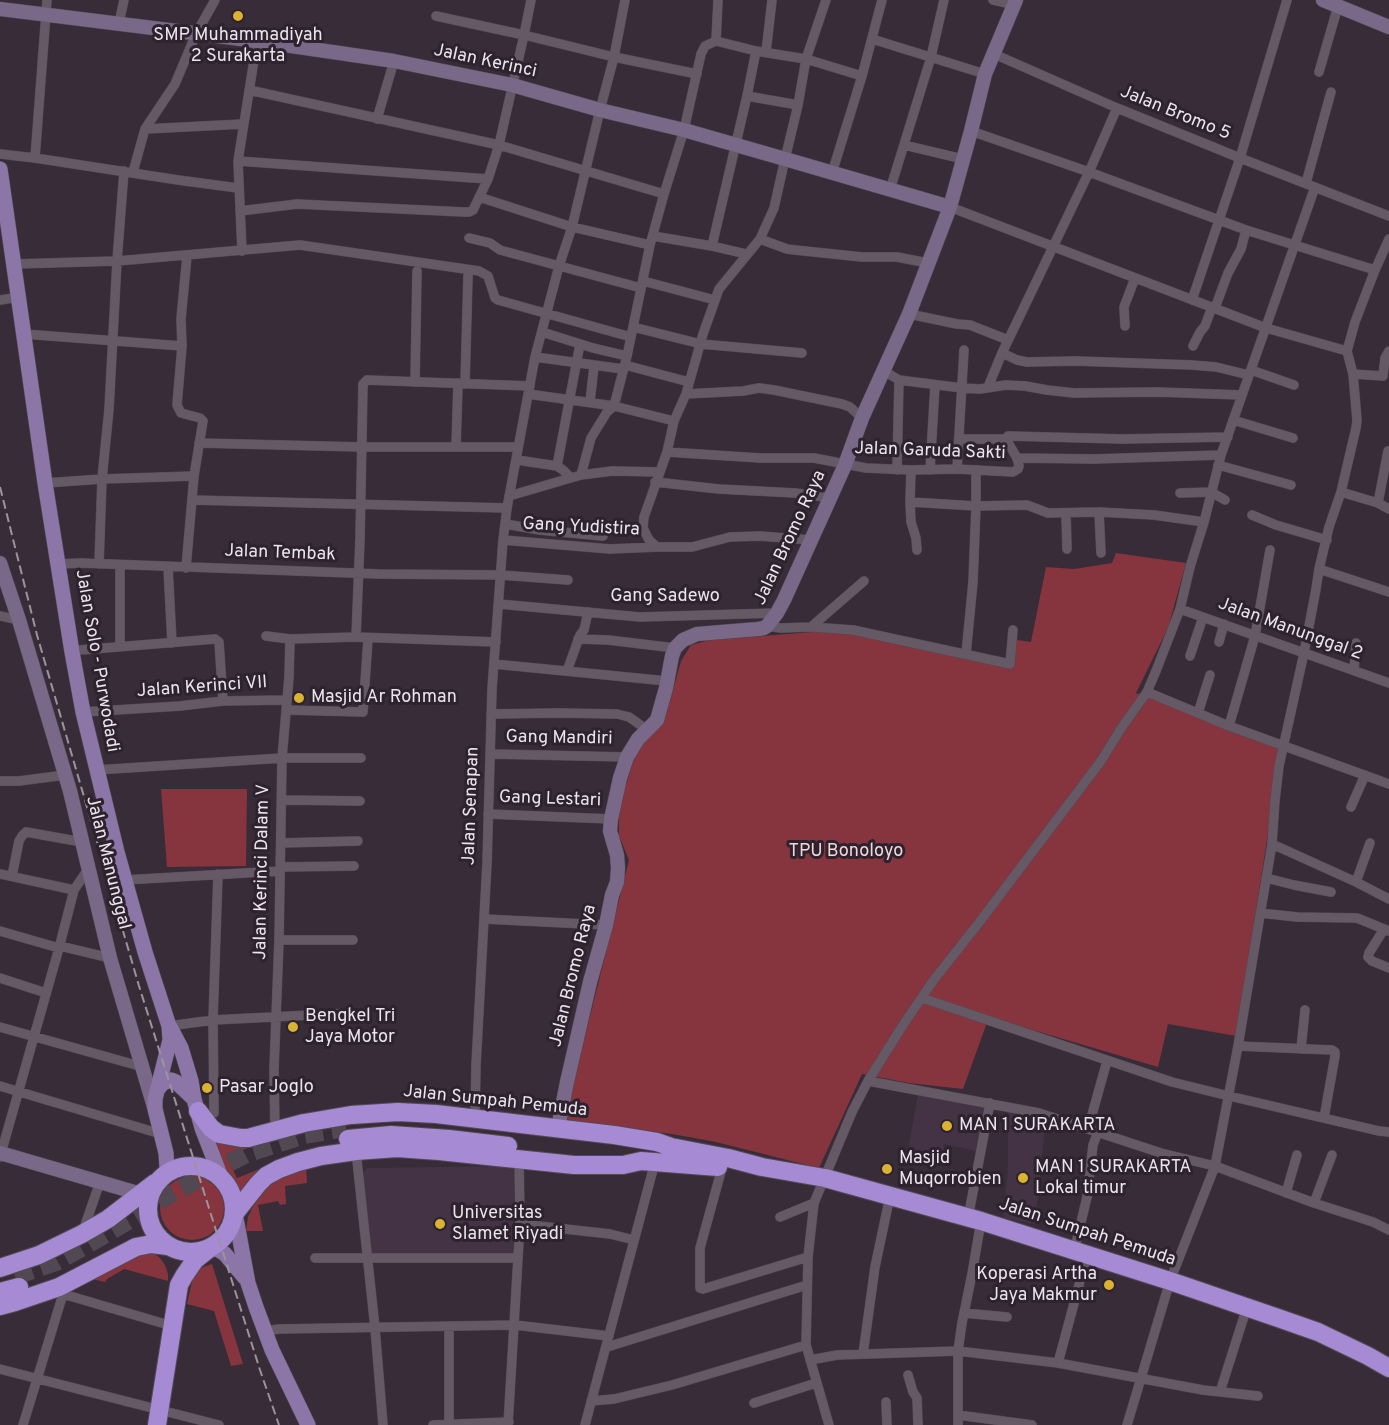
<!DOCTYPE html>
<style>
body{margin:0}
canvas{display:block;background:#372c37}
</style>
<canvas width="1389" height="1425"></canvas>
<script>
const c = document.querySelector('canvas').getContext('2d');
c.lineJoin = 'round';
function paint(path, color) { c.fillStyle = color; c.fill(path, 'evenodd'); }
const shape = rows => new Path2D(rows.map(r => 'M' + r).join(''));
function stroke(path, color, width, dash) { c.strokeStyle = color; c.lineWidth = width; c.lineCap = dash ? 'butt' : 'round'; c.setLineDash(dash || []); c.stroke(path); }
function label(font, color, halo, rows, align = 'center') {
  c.font = font + ' Overpass,sans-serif'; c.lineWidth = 6; c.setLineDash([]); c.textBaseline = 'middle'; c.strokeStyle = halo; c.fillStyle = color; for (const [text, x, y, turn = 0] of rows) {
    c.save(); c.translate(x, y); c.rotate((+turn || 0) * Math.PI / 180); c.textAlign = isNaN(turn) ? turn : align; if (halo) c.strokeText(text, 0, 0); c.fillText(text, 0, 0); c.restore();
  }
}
paint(shape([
 [918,1094,985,1108,977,1151,944,1144,943,1164,907,1156],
 [1008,1109,1046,1117,1035,1224,1003,1218,1008,1167],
 [505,1166,510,1167,514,1170,515,1174,513,1254,369,1255,363,1177,364,1171,367,1168]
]), '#433344');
paint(shape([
 [1116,553,1186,563,1168,628,1136,693,1280,748,1271,815,1236,1036,1168,1024,1158,1067,989,1017,963,1089,909,1083,862,1074,819,1168,716,1142,672,1134,564,1120,629,860,619,836,619,816,625,788,638,746,662,722,666,715,681,661,691,645,710,640,826,631,875,637,918,643,1011,669,1017,640,1031,642,1046,567,1074,569,1112,563],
 [161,789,247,789,246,866,167,867],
 [216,1139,259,1143,227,1157,237,1178,285,1159,240,1195,226,1170,215,1143],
 [306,1167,307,1183,285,1186,286,1204,280,1205,278,1201,258,1205,263,1231,246,1231,248,1217,255,1202,262,1193,279,1178],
 '160 1208a32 32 0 1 1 64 0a32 32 0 1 1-64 0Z',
 [145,1253,155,1254,160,1258,165,1265,168,1274,168,1281,124,1269,107,1279,105,1282,92,1279,125,1259],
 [212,1264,243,1364,231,1366,214,1311,187,1304,193,1277,203,1267]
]), '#86343e');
stroke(shape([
 [15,1276,56,1262,85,1246,140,1214,167,1196,246,1154,305,1135,346,1128]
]), '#524852', 18, [18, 9]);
const street = shape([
 [826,0,806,59,862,76],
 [993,0,1014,5],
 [1287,0,1240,158,1389,216],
 [436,16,524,35,614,57,697,74],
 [119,23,124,0],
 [872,39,985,74],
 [716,41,756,51,747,96,712,246,746,254],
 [756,51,806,59,798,105,785,159,774,208,760,239,719,289,703,334,686,394,674,421,667,452,644,517,643,528,649,540,657,547,692,547,730,537,760,536,811,540],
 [766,52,772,0],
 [994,54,1117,108,1240,158,1192,300],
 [1319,72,1338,6],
 [249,90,499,145,664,194],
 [747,96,798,105],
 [377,119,394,61],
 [145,129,243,124],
 [971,131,1089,172,1246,230,1375,270],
 [904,145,963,159],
 [0,154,35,158,178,180,238,188],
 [35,158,47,0],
 [238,161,488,179],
 [133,172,145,129,175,84,196,34,215,0],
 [832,173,862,76,882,0],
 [1306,183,1331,92],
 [890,190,931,57,944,0],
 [479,197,572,227,650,245],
 [950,207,1266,328,1347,351],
 [240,211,297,204,464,212,469,212,473,210,488,179,499,145,524,35,531,0],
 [653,236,712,246],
 [469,238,490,243,500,250,641,288],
 [760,239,787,249,795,250,862,257,897,257,928,263],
 [242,251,238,161,257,41],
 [15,264,117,261,300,245,479,271,488,276,495,298,498,300,631,337],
 [643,281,715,300],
 [0,300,19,297],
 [1215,308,1228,273,1241,249,1246,230],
 [909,314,957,324,970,325,1008,340],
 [1125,326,1124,307,1135,278],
 [633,327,701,344,802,353],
 [542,332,593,348,627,356],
 [24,334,182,346],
 [1193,346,1200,332,1205,326,1212,307],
 [1002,353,1017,360,1027,362,1076,361,1192,365,1216,367,1249,375],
 [535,357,623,369],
 [625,365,689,382],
 [1251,370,1294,385],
 [884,371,899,380,962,388,980,389,1006,385,1025,386,1047,390,1074,393,1158,392,1242,395],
 [1353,374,1383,376,1385,358,1389,351],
 [415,382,417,271],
 [465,384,468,276],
 [988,387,1002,353,1089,172,1117,108],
 [528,394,614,406,674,421],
 [686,394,743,391,759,388,774,390,842,404,850,407,862,418],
 [590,402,594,366],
 [1233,420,1293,438],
 [959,439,1006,439],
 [199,443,362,447,518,447],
 [456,447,458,383],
 [667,452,760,458,814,458,866,468,911,470,957,469,1013,472,1018,469,1019,466,1017,458,1006,439,1008,436,1123,439,1228,437],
 [1017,458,1094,459,1221,455],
 [517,460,557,466],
 [1218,465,1291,485],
 [957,469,964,350],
 [897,470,899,380],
 [911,470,910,502,911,522,916,538,917,550],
 [930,470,935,385],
 [581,475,591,438,607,412,614,406,627,356,650,245,664,194,684,130,701,54,705,46,716,41,718,0],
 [570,477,563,470,557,466,580,344],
 [655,482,719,489,795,493,824,497,830,500],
 [45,483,102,479,194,476],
 [1341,492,1378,503,1389,509],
 [1180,493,1211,492,1225,500],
 [509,496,581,475,612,471,659,472],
 [192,500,507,508],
 [910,502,976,506,1027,505,1048,513,1099,512,1154,515,1204,522],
 [1378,503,1388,451],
 [1099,512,1101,553],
 [1066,514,1067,549],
 [1252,515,1276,525,1327,540],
 [505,524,540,530,603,536],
 [503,540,610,549,657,547],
 [59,564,81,563,379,574,501,575,568,580],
 [99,564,102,479,109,409,117,261,124,171],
 [168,567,172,643],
 [186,568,194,476,203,421,200,418,181,413,177,405,182,346,181,319,187,256],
 [1319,569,1389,592],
 [499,604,640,617,777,613],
 [1180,609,1389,683],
 [0,616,19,620],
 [767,626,781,628,811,627,853,630,1010,664,1013,630],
 [811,627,864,581],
 [266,636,290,639,289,677,282,758,279,940,274,1069,275,1131],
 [290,639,356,637],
 [578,639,608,640,675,648],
 [496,642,356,637,360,539,363,384,367,380,530,386],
 [1219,642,1224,624],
 [120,647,120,565],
 [72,652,80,650,215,639,219,642,223,701],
 [966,654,973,582,976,506,976,470],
 [1190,656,1203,617],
 [494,664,667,681],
 [1354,670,1356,643],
 [567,671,580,635,584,630,588,612],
 [1147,692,1229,726,1389,784],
 [286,710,363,712,368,639],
 [83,712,180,706,223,701,286,700],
 [1198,713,1210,675],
 [491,714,559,713,617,714,629,717,646,729],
 [1229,726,1255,636,1270,550],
 [491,754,627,757],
 [96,770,282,758,361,758],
 [0,781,19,781,65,775],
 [282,800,360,801],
 [1351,807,1365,775],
 [488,814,611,819],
 [281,843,358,841],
 [1272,844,1356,882,1389,899],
 [280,867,354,866],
 [0,874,74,890],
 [12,876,19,841,22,836,26,832,82,842],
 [1266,878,1294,885,1331,892],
 [124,880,280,871],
 [1356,882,1370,843],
 [1260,913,1297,917,1357,918,1389,931],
 [484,919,606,925],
 [1384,929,1369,953,1368,957,1372,961,1389,968],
 [0,931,59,948],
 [279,940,353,940],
 [60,946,110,958],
 [0,978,46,993],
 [922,998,1172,1082,1229,1096,1379,1131,1389,1132],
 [169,1026,213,1020,351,1013],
 [0,1027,143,1067],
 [1238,1046,1332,1050,1335,1052,1335,1056,1324,1118],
 [1301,1049,1305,1010],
 [868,1081,1039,1113,1161,1153,1215,1166,1314,1203,1373,1222,1389,1230],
 [0,1086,161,1134],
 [214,1113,213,1020,218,874],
 [475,1118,476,1065,487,863,492,689,503,540,507,508,535,357,559,266,572,227,600,110,614,57,625,0],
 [1088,1129,1107,1061],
 [356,1151,375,1328,383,1425],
 [0,1157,59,948,74,890,88,869],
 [722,1168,700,1248,700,1288,703,1289,808,1257],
 [1286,1193,1297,1155],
 [1314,1203,1332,1155],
 [780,1217,814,1203],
 [968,1218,990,1103],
 [520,1224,610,1234,634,1240],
 [83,1231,100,1182],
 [1074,1252,1087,1197,1093,1145,1098,1132],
 [315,1258,518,1258],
 [60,1289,63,1294,172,1326],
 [964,1313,1007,1317],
 [265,1331,279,1329,515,1325,609,1336],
 [607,1347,807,1285],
 [863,1354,875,1267,890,1196],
 [810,1360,837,1355,958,1351,1058,1363,1203,1390,1258,1396],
 [1058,1363,1087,1255],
 [0,1369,219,1425],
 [908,1375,913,1392,917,1398,918,1425],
 [1220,1392,1247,1307],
 [591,1401,614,1399,672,1385,806,1345],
 [886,1402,887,1425],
 [754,1403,816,1383],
 [958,1415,1032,1425],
 [449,1424,449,1326],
 [23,1425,63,1294],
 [433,1425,509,1422],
 [508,1425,520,1224,519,1159],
 [585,1425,655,1162],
 [829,1425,806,1345,808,1257,814,1203,852,1112,868,1081,903,1025,933,981,981,920,1101,761,1122,727,1147,692,1156,671,1180,609,1190,567,1204,522,1221,455,1315,187],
 [958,1425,958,1351,962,1323,972,1274,981,1221],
 [1127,1425,1170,1281,1215,1166,1238,1046,1272,844,1275,800,1279,766,1304,653,1316,589,1319,569,1329,527,1341,492,1356,428,1357,420,1353,374,1347,351,1355,322,1375,270,1389,239]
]);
const secondary = shape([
 [1323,0,1389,27],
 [0,9,257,41,394,61,512,85,600,110,684,130,785,159,950,207],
 [0,563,19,620,70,791,110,958,154,1107],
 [558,1128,567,1082,590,982,606,925,612,895,617,882,618,868,617,855,610,831,611,819,620,778,627,757,638,739,657,720,666,688,672,656,675,648,683,640,697,634,758,629,764,628,767,626,777,613,784,600,845,465,862,418,909,314,950,207,971,131,985,74,1016,0],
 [0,1153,141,1194]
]);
const primary = shape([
 [0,169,45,483,72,652,83,712,117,852,145,952,169,1026,170,1040,155,1099,155,1109,166,1153,167,1168,166,1174],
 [170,1027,181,1048,191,1081,194,1099,202,1128,221,1177],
 [158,1089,163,1083,171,1080,176,1082,194,1099],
 [235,1213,248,1283,256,1307,272,1350,308,1425],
 [210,1248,219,1250,225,1254,245,1278]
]);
const highway = shape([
 [198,1111,211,1128,219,1134,241,1138,248,1138,304,1123,351,1115,398,1112,436,1114,614,1135,657,1142,671,1147,728,1158,762,1167,825,1178,981,1221,1170,1281,1281,1319,1318,1332,1368,1356,1389,1368],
 [348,1139,391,1135,449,1139,508,1146],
 '148 1209a43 43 0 1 1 86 0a43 43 0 1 1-86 0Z',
 [235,1213,258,1184,266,1176,279,1169,298,1162,321,1156,356,1151,397,1148,439,1151,574,1165,623,1165,641,1161,718,1167],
 [0,1268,39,1255,82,1234,108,1219,155,1183],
 [0,1292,19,1287],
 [0,1306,15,1302,59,1287,136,1247,151,1244,168,1246],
 [157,1425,179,1285,184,1276,195,1260,210,1248]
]);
stroke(street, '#544a54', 10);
stroke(secondary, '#544a54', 15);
stroke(primary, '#544a54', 16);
stroke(highway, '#544a54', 20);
stroke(street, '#665966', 9);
stroke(secondary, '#796887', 14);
stroke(primary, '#8c76a8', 15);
stroke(highway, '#a68ad4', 18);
stroke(shape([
 [0,487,37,635,139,986,260,1370,279,1425]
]), '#9c939c', 2, [9, 4.5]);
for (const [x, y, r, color] of [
 [238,16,6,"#dab333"],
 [299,698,6,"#dab333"],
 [293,1027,6,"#dab333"],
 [207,1088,6,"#dab333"],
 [947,1126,6,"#dab333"],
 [887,1169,6,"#dab333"],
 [1023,1178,6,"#dab333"],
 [440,1224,6,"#dab333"],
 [1109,1285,6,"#dab333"]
]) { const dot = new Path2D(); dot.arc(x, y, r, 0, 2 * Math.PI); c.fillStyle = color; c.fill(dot); stroke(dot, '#2d222d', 2); }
label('18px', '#ece4ec', '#2d222d', [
 ["SMP Muhammadiyah",238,36,"center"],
 ["2 Surakarta",238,57,"center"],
 ["Masjid Ar Rohman",311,698],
 ["Bengkel Tri",305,1017],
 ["Jaya Motor",305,1038],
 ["Pasar Joglo",219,1088],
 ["MAN 1 SURAKARTA",959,1126],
 ["Masjid",899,1159],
 ["Muqorrobien",899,1180],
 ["MAN 1 SURAKARTA",1035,1168],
 ["Lokal timur",1035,1189],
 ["Universitas",452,1214],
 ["Slamet Riyadi",452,1235],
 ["Koperasi Artha",1097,1275,"right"],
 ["Jaya Makmur",1097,1296,"right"]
], 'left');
label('18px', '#ece4ec', '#2d222d', [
 ["Jalan Kerinci",485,62,12],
 ["Jalan Bromo 5",1175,114,22],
 ["Jalan Garuda Sakti",930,452,2],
 ["Gang Yudistira",581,528,3],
 ["Jalan Bromo Raya",791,538,-65],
 ["Jalan Tembak",280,554,2],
 ["Gang Sadewo",665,597],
 ["Jalan Manunggal 2",1290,630,20],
 ["Jalan Solo - Purwodadi",96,661,80],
 ["Jalan Kerinci VII",202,688,-4],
 ["Gang Mandiri",559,739,1],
 ["Gang Lestari",550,800,2],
 ["Jalan Senapan",472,806,-88],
 ["Jalan Manunggal",107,863,76],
 ["Jalan Kerinci Dalam V",263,872,-89],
 ["Jalan Bromo Raya",574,976,-76],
 ["Jalan Sumpah Pemuda",495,1102,6],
 ["Jalan Sumpah Pemuda",1087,1233,18]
]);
label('18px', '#f2d7d8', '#2d222d', [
 ["TPU Bonoloyo",846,852]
]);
</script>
